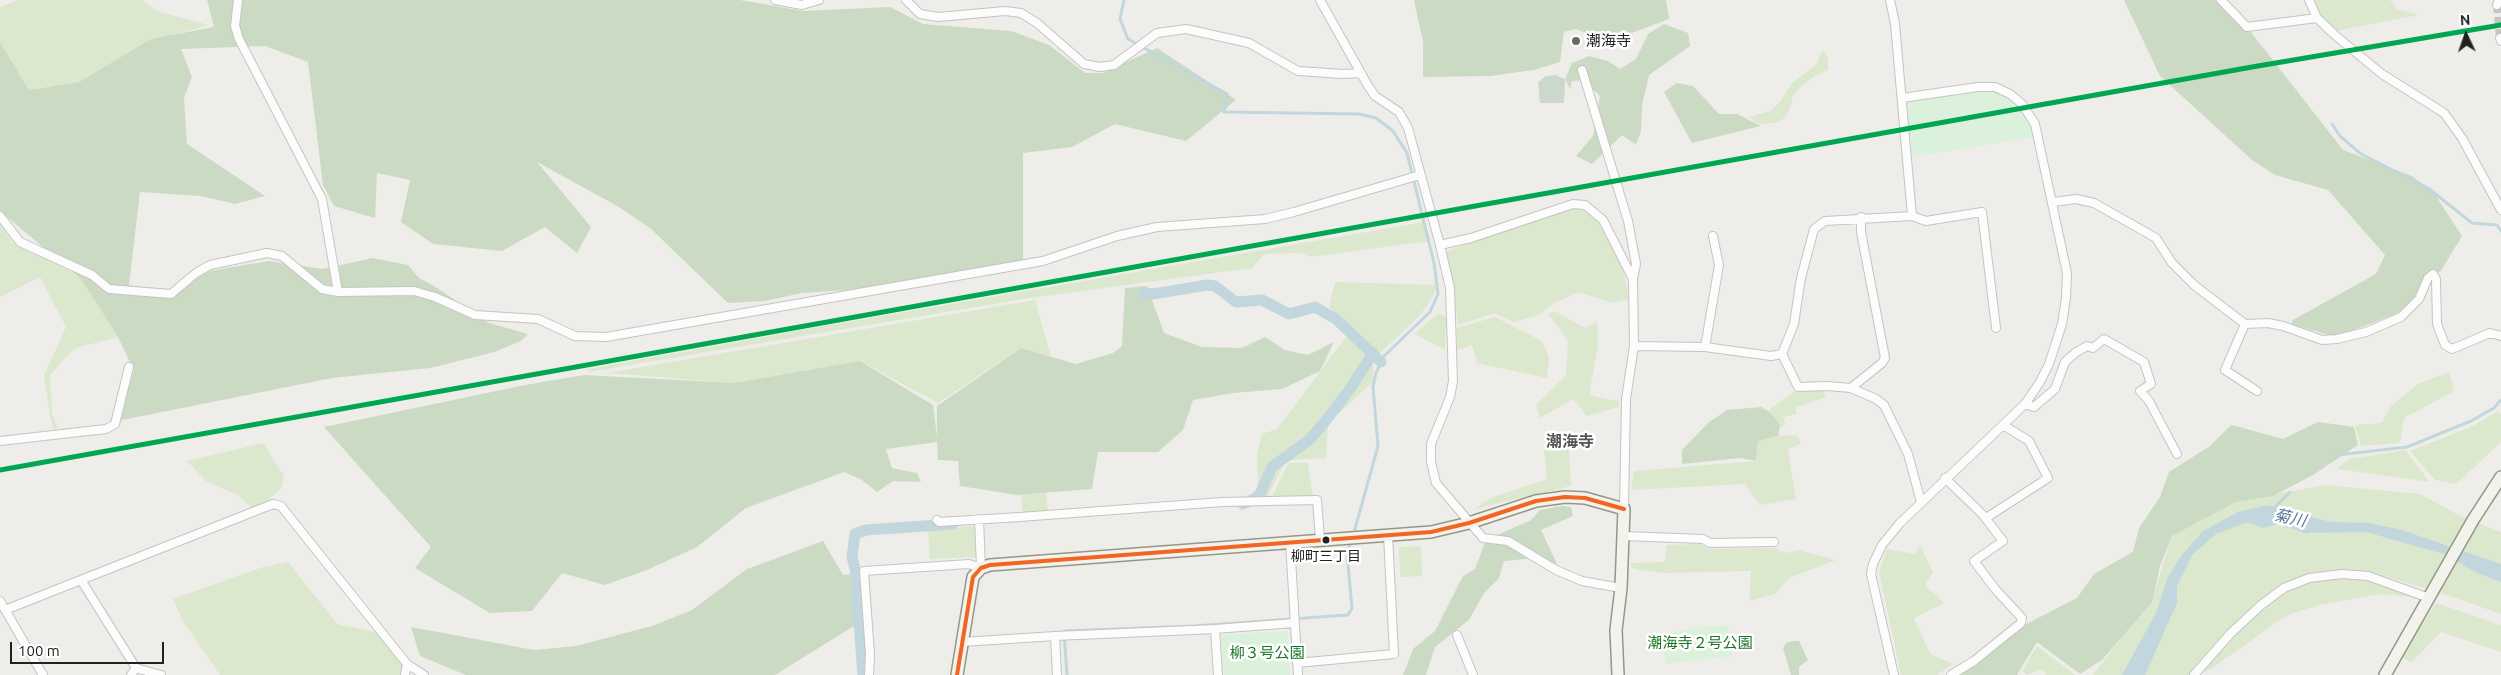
<!DOCTYPE html>
<meta charset="utf-8">
<style>
body{margin:0}
#map{position:relative;width:2501px;height:675px;overflow:hidden;background:#efedea;font-family:Ubuntu,sans-serif}
canvas{display:block}
.north{position:absolute;left:2441px;top:10px;width:50px;height:50px;-webkit-text-stroke:4px #fff;paint-order:stroke;rotate:357deg;font-size:14px;font-weight:700;line-height:20px;text-align:center;color:#212121}
.north::after{content:'';display:block;margin:auto;width:18px;height:22px;background:#212121;clip-path:polygon(50% 0,100% 100%,50% 72%,0 100%)}
.scale{position:absolute;left:10px;top:642px;width:154px;height:22px;box-sizing:border-box;border:2px solid #212121;border-top:0;padding-left:6px;font-size:15px;line-height:18px;white-space:nowrap;color:#212121;-webkit-text-stroke:4px #fff;paint-order:stroke}
</style>
<div id="map">
<canvas width="2501" height="675"></canvas>
<div class="north">N</div>
<div class="scale">100 m</div>
</div>
<script>
const c = document.querySelector('canvas').getContext('2d');
c.lineJoin = 'round';
function paint(path, color) { c.fillStyle = color; c.fill(path, 'evenodd'); }
const shape = rows => new Path2D(rows.map(r => 'M' + r).join(''));
function stroke(path, color, width, dash) { c.strokeStyle = color; c.lineWidth = width; c.lineCap = dash ? 'butt' : 'round'; c.setLineDash(dash || []); c.stroke(path); }
function label(font, color, halo, rows, align = 'center') {
  c.font = font + ' Ubuntu,"Noto Sans JP",sans-serif'; c.lineWidth = 5; c.setLineDash([]); c.textBaseline = 'middle'; c.strokeStyle = halo; c.fillStyle = color; for (const [text, x, y, turn = 0] of rows) {
    c.save(); c.translate(x, y); c.rotate((+turn || 0) * Math.PI / 180); c.textAlign = isNaN(turn) ? turn : align; if (halo) c.strokeText(text, 0, 0); c.fillText(text, 0, 0); c.restore();
  }
}
paint(shape([
 [18,0,142,0,160,12,209,25,145,43,79,82,29,90,0,42,0,7],
 [2309,0,2390,0,2397,9,2419,15,2335,31,2317,18],
 [1822,50,1828,58,1828,70,1815,76,1799,88,1793,96,1790,109,1784,118,1779,122,1763,124,1756,123,1749,117,1770,111,1780,102,1792,83,1817,64],
 [1578,208,1595,218,1612,243,1624,273,1629,299,1613,303,1578,292,1553,304,1536,316,1513,322,1495,313,1458,325,1454,294,1445,252,1550,213],
 [1424,222,1429,241,1310,257,1301,253,1264,254,1252,268,1030,298,588,372,589,369,807,329],
 [0,225,13,243,33,254,64,266,81,279,118,337,76,348,63,360,50,376,52,414,58,428,54,429,50,417,44,375,66,327,40,277,0,297],
 [1335,282,1437,285,1431,300,1419,316,1378,355,1329,307],
 [1035,300,1051,357,1021,348,938,403,860,361,734,383,607,373],
 [1555,311,1585,328,1597,322,1598,345,1589,395,1618,401,1619,407,1587,416,1573,399,1540,418,1536,405,1566,375,1568,341,1548,314],
 [1438,313,1446,317,1445,350,1415,334],
 [1495,317,1542,341,1549,357,1547,378,1477,363,1472,345,1457,350,1457,328],
 [1346,337,1372,357,1374,381,1328,423,1326,458,1286,460,1266,500,1258,501,1257,454,1262,434,1277,429],
 [2449,372,2454,391,2404,418,2400,443,2361,446,2355,425,2381,423,2391,406,2418,384],
 [1822,388,1826,397,1795,408,1797,414,1783,417,1786,424,1780,428,1770,412,1771,408,1794,392],
 [2499,411,2501,414,2501,442,2456,484,2435,480,2410,451,2471,427],
 [1797,435,1801,443,1788,450,1796,499,1760,505,1745,484,1631,490,1634,471,1756,461,1758,441,1778,436],
 [263,443,284,476,281,489,255,511,239,496,206,481,187,461],
 [1569,448,1571,486,1474,509,1493,497,1547,479,1544,450],
 [2405,450,2430,482,2337,469,2349,459],
 [1288,463,1308,463,1313,498,1271,500],
 [2325,485,2420,494,2462,517,2501,532,2501,614,2444,594,2384,576,2413,597,2380,594,2319,605,2287,615,2211,669,2196,675,2093,675,2153,597,2172,536,2236,502],
 [1046,493,1048,512,1023,516,1021,494],
 [976,526,978,557,930,559,928,529],
 [1699,544,1709,549,1775,548,1787,553,1798,550,1836,560,1789,578,1775,594,1749,601,1751,571,1664,573,1634,569,1630,563,1665,562,1667,545],
 [1920,545,1933,572,1925,585,1944,603,1914,618,1930,654,1953,664,1937,675,1901,675,1879,572,1887,549,1915,554],
 [1421,546,1422,576,1400,577,1399,547],
 [288,562,337,624,380,633,407,664,403,675,220,675,183,621,173,599,263,567],
 [2436,603,2501,625,2501,652,2441,632,2411,663,2400,656],
 [2037,646,2075,675,2046,675,2043,669,2027,675,2022,671]
]), '#dbe8cd');
paint(shape([
 [207,0,740,0,803,11,890,7,923,24,1011,31,1049,45,1085,73,1103,73,1157,48,1236,100,1186,141,1115,124,1072,147,1023,153,1023,265,903,286,802,293,765,301,728,303,650,228,619,207,537,162,591,227,577,253,545,227,502,251,433,244,401,222,410,180,377,173,375,218,334,206,323,185,308,62,265,46,181,49,192,77,184,98,187,144,265,196,235,204,201,196,140,192,129,285,171,294,209,271,269,261,323,269,372,258,408,265,419,278,434,286,489,323,528,334,521,341,494,352,430,368,332,378,117,421,134,371,118,337,81,279,0,211,0,42,29,90,79,82,151,39,214,27],
 [1414,0,1666,0,1669,19,1608,42,1576,29,1564,32,1560,62,1534,70,1490,76,1423,77,1423,42],
 [2124,0,2223,0,2247,27,2343,150,2412,176,2434,193,2462,236,2442,269,2417,300,2395,314,2336,337,2291,324,2293,320,2376,274,2385,255,2328,190,2275,175,2252,160,2160,76],
 [1664,24,1688,33,1690,46,1649,75,1642,105,1641,131,1636,145,1622,135,1592,164,1576,156,1593,136,1600,96,1583,80,1572,81,1570,89,1565,79,1572,63,1589,56,1608,61,1620,69,1636,59,1648,34],
 [1677,83,1693,86,1719,114,1737,114,1761,126,1692,143,1664,92],
 [1147,286,1164,333,1202,347,1242,348,1265,337,1285,350,1308,355,1334,342,1320,371,1282,389,1233,393,1193,400,1183,430,1158,452,1098,452,1092,489,1017,495,960,486,958,461,938,460,937,442,886,449,892,468,917,473,921,482,893,481,877,492,862,480,844,472,746,508,697,547,647,570,605,585,562,573,532,611,490,613,415,568,431,547,324,427,525,385,584,375,734,383,860,361,933,405,937,437,937,406,1021,348,1076,364,1113,353,1122,346,1125,288],
 [1761,407,1770,412,1780,425,1778,436,1758,441,1756,461,1740,458,1682,464,1682,450,1708,423,1727,410],
 [2318,422,2354,427,2358,445,2313,475,2273,496,2236,502,2172,536,2160,566,2152,602,2103,659,2080,674,2037,642,2017,675,1961,675,2003,636,2077,598,2094,574,2133,552,2139,528,2160,497,2169,472,2210,446,2229,427,2232,425,2283,439],
 [1562,506,1571,507,1573,516,1541,530,1557,564,1537,558,1504,561,1499,578,1484,593,1469,620,1435,647,1426,675,1403,675,1413,649,1435,631,1463,576,1475,569,1486,540,1531,520,1540,510],
 [823,541,843,575,859,574,862,621,775,675,466,675,420,656,411,627,534,650,576,646,652,626,692,610,747,569],
 [1793,641,1799,641,1808,660,1799,667,1799,675,1791,675,1783,648,1786,643]
]), '#cbdac3');
paint(shape([
 [1555,75,1565,79,1564,103,1540,103,1538,82,1546,76]
]), '#cbd8cb');
paint(shape([
 [1977,91,1994,91,2008,97,2026,115,2035,137,1913,157,1906,102],
 [1728,625,1732,656,1666,664,1661,641,1674,632,1692,628],
 [1287,631,1290,675,1224,675,1221,635]
]), '#dcf1dc');
paint(shape([
 [2268,505,2286,510,2293,509,2314,518,2332,522,2370,523,2402,530,2501,564,2501,582,2475,572,2447,555,2366,532,2305,533,2278,524,2263,528,2248,522,2216,534,2192,555,2177,586,2177,603,2145,675,2122,675,2157,611,2167,579,2181,556,2203,531,2238,512]
]), '#c2d7dd');
stroke(shape([
 [1124,0,1120,19,1128,39,1227,94,1224,112,1359,114,1376,118,1393,131,1407,153,1434,263,1438,294,1430,312,1384,356,1376,373,1373,387,1378,446,1353,536],
 [2332,124,2340,136,2361,154,2428,188,2472,223,2497,225,2501,231],
 [2337,455,2407,447,2471,421,2494,408,2501,400],
 [2273,509,2290,492],
 [1067,675,1064,631,1194,626,1348,615,1352,608,1347,553,1351,542]
]), '#c2d7dd', 3);
stroke(shape([
 [1144,293,1153,294,1207,285,1215,286,1236,302,1262,300,1289,314,1315,307,1336,319,1381,362],
 [1243,504,1256,498,1260,494,1272,467,1309,440,1324,423,1350,389,1373,353],
 [863,675,855,569,852,557,855,534,866,530,953,524]
]), '#c2d7dd', 11);
stroke(shape([
 [2497,5,2500,38]
]), '#c6c4c2', 8, [8, 4]);
const street = shape([
 [238,0,235,26,239,39,322,199,338,292],
 [775,0,802,5,819,0],
 [906,0,920,14,938,17,1005,11,1021,13,1037,23,1084,64,1100,67,1114,65,1157,33,1186,29,1249,43,1298,71,1342,74,1361,73],
 [1320,0,1367,84,1375,96,1399,112,1408,128,1440,245,1450,288,1453,381,1450,397,1431,444,1431,462,1436,483,1483,538,1508,541,1556,570,1582,581,1621,588],
 [2221,0,2247,27,2317,18],
 [2309,0,2317,18,2336,36,2382,74,2444,113,2462,138,2501,210],
 [2497,5,2499,0],
 [2500,38,2501,41],
 [1582,70,1628,221,1636,264,1633,279,1634,346,1626,399,1624,509],
 [2053,202,2076,199,2094,203,2156,238,2172,263,2194,285,2245,324,2268,323,2283,326,2322,340,2337,339,2366,332,2401,317,2419,299,2428,278,2433,274,2436,279,2437,324,2445,345,2452,349,2490,333,2501,336],
 [0,216,20,242,92,275,109,289,171,294,196,273,210,265,267,253,282,256,322,289,338,292,414,291,435,297,475,315,538,319,575,336,606,337,1043,261,1117,236,1157,227,1265,219,1294,212,1420,175],
 [1912,216,1926,221,1982,212,1996,328],
 [1440,245,1471,238,1573,204,1585,205,1603,220,1633,279],
 [2245,324,2225,370,2257,391],
 [1634,346,1705,347,1771,356,1782,354,1794,324,1801,278,1814,229,1825,221,1912,216,1895,24,1890,0],
 [1705,347,1719,265,1713,236],
 [1782,354,1798,387,1827,386,1851,388,1876,399,1884,405,1908,454,1921,502],
 [1851,388,1882,363,1885,358,1861,232,1861,217],
 [2025,404,2034,407,2055,389,2065,362,2075,353,2087,346,2093,348,2104,339,2144,362,2151,384,2140,391,2149,401,2177,454],
 [0,441,106,429,115,424,129,367],
 [1945,478,1983,515,2003,541,1974,561,1996,590,2022,618,2021,623,1974,661,1951,675],
 [1986,518,2048,478,2029,441,2003,425],
 [937,520,939,522,1020,517,1222,502,1317,500,1320,540],
 [1624,536,1703,539,1710,543,1774,542],
 [1290,542,1298,675],
 [81,580,136,668,131,675],
 [0,601,43,675],
 [5,610,273,504,281,506,407,664,424,675],
 [1215,629,1218,675],
 [1457,635,1473,675],
 [1055,636,1057,675],
 [962,642,1055,636,1215,629,1294,623],
 [1297,663,1394,654,1388,535],
 [136,668,161,675],
 [405,675,407,664],
 [869,675,870,654,864,571,969,564,981,568,979,519],
 [1894,675,1871,574,1873,564,1882,545,1900,523,2025,404,2040,382,2049,364,2062,324,2066,298,2067,273,2035,124,2022,104,2010,94,1995,87,1978,87,1902,98],
 [2194,675,2230,634,2261,605,2284,588,2309,578,2342,574,2368,576,2429,598]
]);
const secondary = shape([
 [957,675,973,577,981,568,990,565,1431,532,1469,523,1536,501,1565,497,1585,498,1624,509,1621,588,1616,630,1618,675],
 [2385,675,2473,520,2501,477]
]);
stroke(street, '#c5c4c2', 10);
stroke(secondary, '#959784', 14);
stroke(street, '#fdfcfc', 8);
stroke(secondary, '#f3f3ed', 11);
stroke(shape([
 [957,675,973,577,981,568,990,565,1431,532,1469,523,1536,501,1565,497,1585,498,1624,509]
]), '#f26522', 4);
stroke(shape([
 [0,470,2252,67,2501,25]
]), '#00a651', 5);
for (const [x, y, r, color] of [
 [1576,41,5,"#696867"],
 [1326,540,4.5,"#212121"]
]) { const dot = new Path2D(); dot.arc(x, y, r, 0, 2 * Math.PI); c.fillStyle = color; c.fill(dot); stroke(dot, '#fff', 2); }
label('14px', '#212121', '#fff', [
 ["柳町三丁目",1326,556]
]);
label('15px', '#212121', '#fff', [
 ["潮海寺",1586,41]
], 'left');
label('15px', '#1a7425', '#fff', [
 ["潮海寺２号公園",1700,643],
 ["柳３号公園",1267,653]
]);
label('bold 16px', '#545454', '#fff', [
 ["潮海寺",1570,442]
]);
label('italic 16px', '#54779f', '#fff', [
 ["菊川",2290,518,12]
]);
</script>
